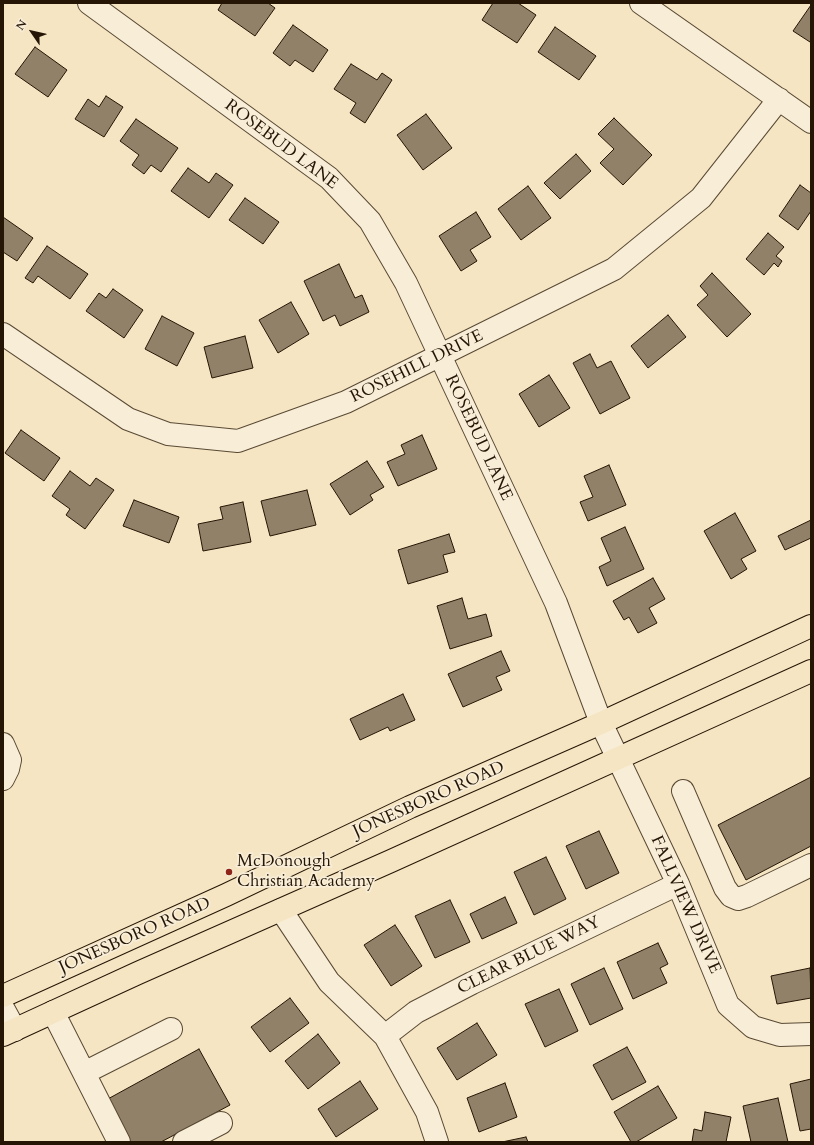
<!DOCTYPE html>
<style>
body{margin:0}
#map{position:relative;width:814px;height:1145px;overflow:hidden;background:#f5e5c3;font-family:Cardo,serif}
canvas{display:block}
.frame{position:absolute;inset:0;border:4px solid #251505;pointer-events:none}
.north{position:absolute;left:12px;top:12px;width:40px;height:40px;-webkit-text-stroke:3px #f8eed8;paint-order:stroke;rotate:304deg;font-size:11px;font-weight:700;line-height:16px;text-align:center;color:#251505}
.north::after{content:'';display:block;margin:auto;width:14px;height:18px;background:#251505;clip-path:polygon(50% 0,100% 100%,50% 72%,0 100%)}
</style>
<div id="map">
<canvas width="814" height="1145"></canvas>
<div class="frame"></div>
<div class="north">N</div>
</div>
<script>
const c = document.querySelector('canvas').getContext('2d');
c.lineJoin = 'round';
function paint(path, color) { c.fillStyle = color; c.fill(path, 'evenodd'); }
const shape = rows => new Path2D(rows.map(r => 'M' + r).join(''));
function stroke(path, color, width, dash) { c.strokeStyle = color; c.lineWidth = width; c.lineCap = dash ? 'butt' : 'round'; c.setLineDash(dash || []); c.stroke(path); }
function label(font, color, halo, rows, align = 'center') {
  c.font = font + ' Cardo,serif'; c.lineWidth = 3.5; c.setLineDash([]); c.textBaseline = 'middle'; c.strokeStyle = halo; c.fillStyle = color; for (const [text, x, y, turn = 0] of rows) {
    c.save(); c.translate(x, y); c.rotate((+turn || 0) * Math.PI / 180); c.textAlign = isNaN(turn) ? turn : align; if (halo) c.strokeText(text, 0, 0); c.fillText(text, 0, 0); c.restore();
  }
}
const building = shape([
 [222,3,268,3,275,8,255,36,218,10,222,3],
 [493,3,518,3,536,15,517,43,482,20,493,3],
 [811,5,811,40,810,42,793,31,811,5],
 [293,25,328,50,313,72,295,60,290,66,273,53,293,25],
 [555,27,596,56,579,80,538,52,555,27],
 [35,47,67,70,48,97,15,74,35,47],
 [351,64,377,80,382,73,392,80,365,123,350,113,356,103,334,89,351,64],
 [106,96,123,107,104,137,75,119,88,99,99,107,106,96],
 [426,114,452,148,423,170,397,135,426,114],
 [614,118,652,155,623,185,600,163,614,149,598,134,614,118],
 [136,119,178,148,161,172,151,165,144,174,132,165,139,155,120,141,136,119],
 [576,154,591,171,560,199,544,183,576,154],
 [188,168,209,183,216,173,233,185,209,218,171,191,188,168],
 [800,185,811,193,811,211,798,230,779,216,800,185],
 [528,186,551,218,521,240,498,209,528,186],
 [245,198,279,222,263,244,229,220,245,198],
 [476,212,491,237,470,250,477,261,461,271,439,236,476,212],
 [3,217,33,238,17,261,3,252,3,217],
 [768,233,784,247,776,256,782,261,778,267,774,263,764,275,746,259,768,233],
 [47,246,88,274,70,299,38,276,33,283,25,278,47,246],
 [339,264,355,298,362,295,369,312,340,326,335,315,323,321,304,281,339,264],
 [712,273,751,314,727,337,697,305,708,295,700,286,712,273],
 [113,289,143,310,124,338,86,311,99,293,106,298,113,289],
 [291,302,309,334,278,353,259,320,291,302],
 [668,315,686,337,648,368,631,346,668,315],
 [162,316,194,333,177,366,145,349,162,316],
 [245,336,253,368,212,378,204,347,245,336],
 [590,354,597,368,611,361,630,398,600,414,573,363,590,354],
 [549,375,570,408,539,427,519,394,549,375],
 [21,430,60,458,44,481,5,453,21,430],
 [422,435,437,469,398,486,387,462,405,454,401,445,422,435],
 [367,461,384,487,370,495,373,500,350,515,330,484,367,461],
 [609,465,626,505,588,521,580,502,593,497,584,476,609,465],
 [70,471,90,486,96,478,114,490,85,529,66,515,70,509,52,496,70,471],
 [307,490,316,525,270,536,261,501,307,490],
 [134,500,179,517,169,543,123,526,134,500],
 [243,502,251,542,203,551,198,524,223,519,220,507,243,502],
 [735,513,756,551,741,559,747,569,731,579,704,531,735,513],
 [811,520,811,538,785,550,778,536,811,520],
 [625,527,644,569,607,586,599,567,611,561,601,538,625,527],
 [449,534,455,552,443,555,448,572,408,584,398,550,449,534],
 [653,578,665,599,649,608,657,623,638,633,629,617,624,620,613,601,653,578],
 [462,598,468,619,486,614,492,636,450,649,437,606,462,598],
 [501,651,510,671,496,677,502,690,463,707,448,674,501,651],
 [403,694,415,720,390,731,388,727,360,740,350,719,403,694],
 [811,777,811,846,746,880,718,825,811,777],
 [599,831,619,873,586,889,566,846,599,831],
 [546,857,566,899,534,915,514,872,546,857],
 [505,897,517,923,482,939,470,914,505,897],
 [450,900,470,942,435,958,415,916,450,900],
 [395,925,422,966,391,986,364,945,395,925],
 [658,943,668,964,660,968,667,983,633,999,617,962,658,943],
 [604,968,623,1009,590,1025,571,984,604,968],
 [810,968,811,998,777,1004,771,976,810,968],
 [559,989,578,1031,545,1047,525,1004,559,989],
 [290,998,309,1023,270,1052,251,1027,290,998],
 [477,1023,497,1055,457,1080,437,1048,477,1023],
 [318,1034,340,1063,308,1089,285,1061,318,1034],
 [627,1047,646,1082,612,1100,593,1065,627,1047],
 [199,1049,230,1105,161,1142,128,1142,106,1100,199,1049],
 [811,1079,811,1129,800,1131,790,1084,811,1079],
 [360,1081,378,1109,336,1137,318,1109,360,1081],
 [505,1083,517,1117,479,1132,467,1098,505,1083],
 [658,1086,677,1118,636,1142,631,1142,614,1112,658,1086],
 [778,1098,788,1142,751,1142,743,1106,778,1098],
 [705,1112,731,1117,726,1142,692,1142,694,1129,702,1131,705,1112],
 [526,1137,528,1142,502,1142,526,1137]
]);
paint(building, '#918168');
stroke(building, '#251505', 1);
const minor = shape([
 [89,3,329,178,370,221,406,283,556,603,601,723,678,884,728,1005,753,1027,780,1035,811,1034],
 [641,3,811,122],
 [3,334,128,419,168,434,238,441,346,402,614,269,701,198,779,99],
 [3,744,10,760,8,769,3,779],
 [683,791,725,888,731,896,738,899,747,896,811,865],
 [281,910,329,982,385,1036,427,1112,437,1142],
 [3,1008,15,1030],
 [53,1012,119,1142],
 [385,1036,416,1012,472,983,678,884],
 [84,1073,171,1029],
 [184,1142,221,1123]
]);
const major = shape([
 [3,996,226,895,410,807,601,723,811,626],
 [3,1035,138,973,391,861,811,671]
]);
stroke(minor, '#594934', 24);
stroke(major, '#251505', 24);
stroke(minor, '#f8eed8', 22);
stroke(major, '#f5e5c3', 22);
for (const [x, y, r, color] of [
 [229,872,4,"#8f2418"]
]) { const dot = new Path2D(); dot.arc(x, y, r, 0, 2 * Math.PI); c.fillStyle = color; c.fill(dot); stroke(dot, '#f8eed8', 1.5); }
label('17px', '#251505', '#f8eed8', [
 ["ROSEBUD LANE",281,145,37],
 ["ROSEHILL DRIVE",417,367,-26],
 ["ROSEBUD LANE",478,438,65],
 ["JONESBORO ROAD",429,800,-24],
 ["FALLVIEW DRIVE",685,905,66],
 ["JONESBORO ROAD",135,936,-24],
 ["CLEAR BLUE WAY",529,956,-26]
]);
label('17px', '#251505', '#f8eed8', [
 ["McDonough",237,862],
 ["Christian Academy",237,882]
], 'left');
</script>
